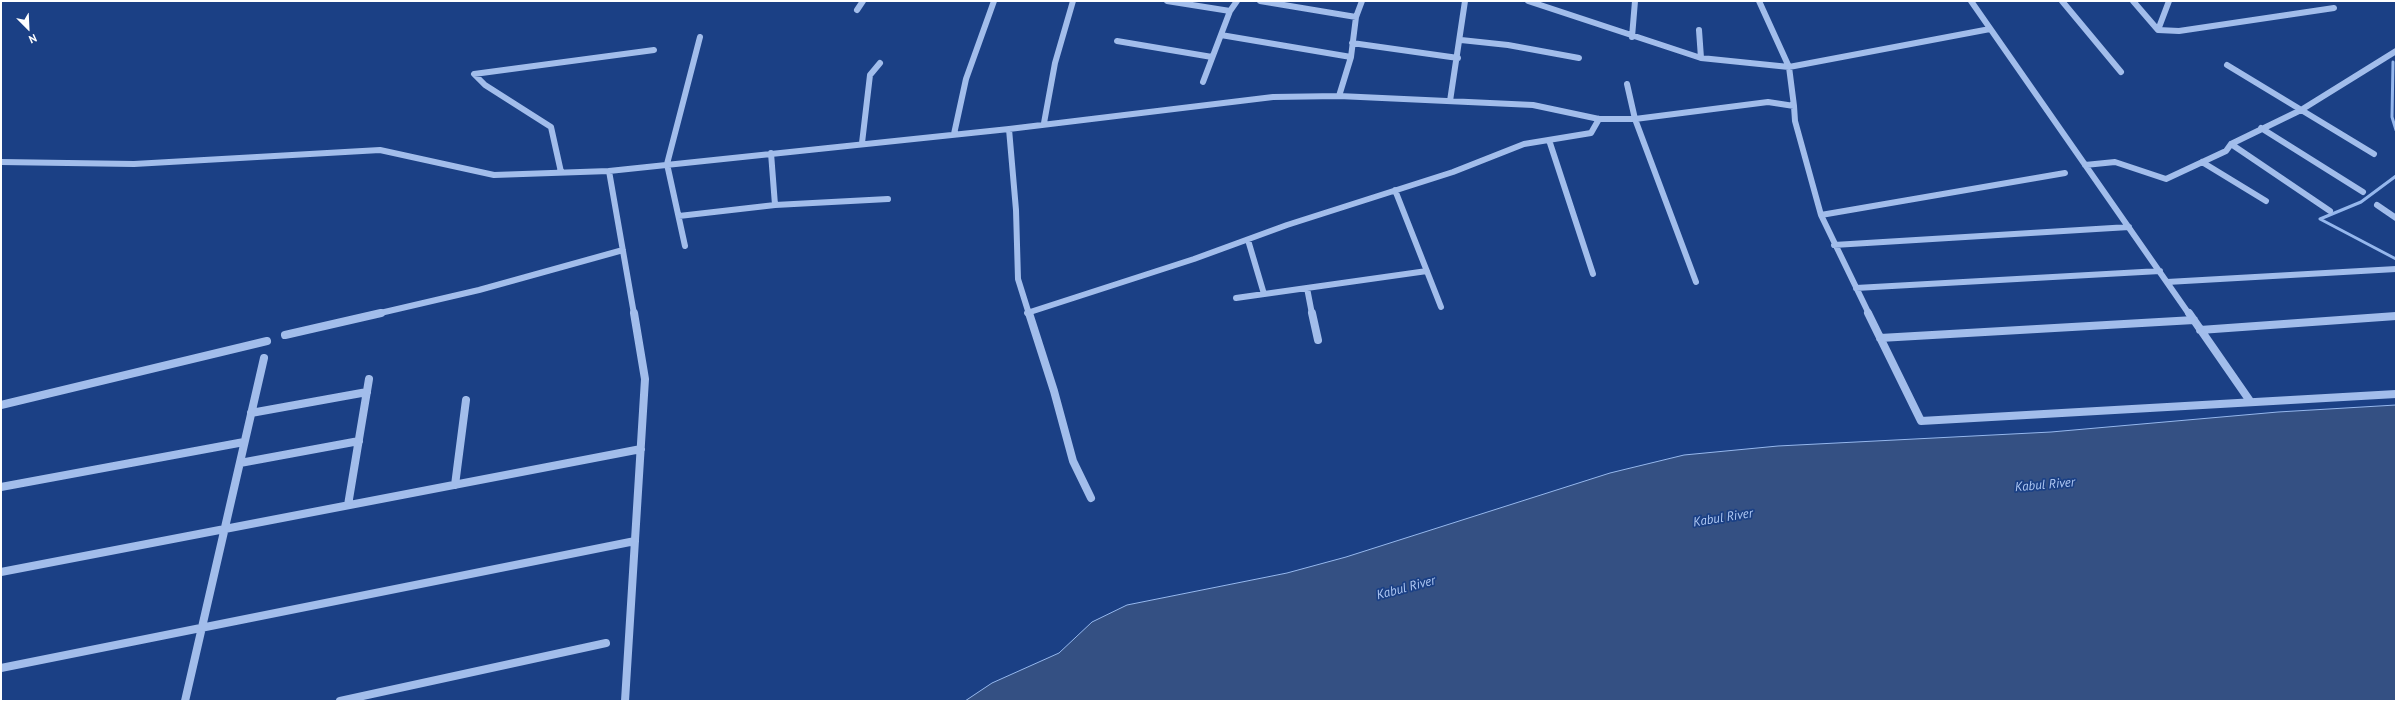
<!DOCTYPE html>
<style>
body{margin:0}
#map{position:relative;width:2397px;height:702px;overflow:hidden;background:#1b4085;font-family:"PT Sans",sans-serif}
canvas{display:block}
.frame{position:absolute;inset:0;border:2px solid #fff;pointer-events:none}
.north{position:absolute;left:8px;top:8px;width:40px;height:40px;-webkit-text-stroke:3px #1b4085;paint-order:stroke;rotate:156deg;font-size:11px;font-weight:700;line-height:16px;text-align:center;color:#fff}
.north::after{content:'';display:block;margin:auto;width:14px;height:18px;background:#fff;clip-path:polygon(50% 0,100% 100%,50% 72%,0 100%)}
</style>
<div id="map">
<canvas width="2397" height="702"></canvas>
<div class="frame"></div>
<div class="north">N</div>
</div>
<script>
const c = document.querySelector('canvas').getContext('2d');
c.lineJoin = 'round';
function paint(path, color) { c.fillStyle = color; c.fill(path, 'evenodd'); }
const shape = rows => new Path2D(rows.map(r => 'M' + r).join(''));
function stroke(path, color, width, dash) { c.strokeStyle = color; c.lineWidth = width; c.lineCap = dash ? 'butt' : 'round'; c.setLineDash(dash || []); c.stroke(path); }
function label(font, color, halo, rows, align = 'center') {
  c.font = font + ' "PT Sans",sans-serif'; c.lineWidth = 3.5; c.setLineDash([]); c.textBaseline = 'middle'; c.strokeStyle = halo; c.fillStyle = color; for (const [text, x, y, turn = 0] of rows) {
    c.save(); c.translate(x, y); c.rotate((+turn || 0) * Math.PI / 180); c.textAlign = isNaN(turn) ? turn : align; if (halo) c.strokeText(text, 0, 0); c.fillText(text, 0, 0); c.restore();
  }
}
const water = shape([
 [2396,405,2396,701,965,701,992,683,1059,653,1092,622,1127,605,1287,573,1346,557,1610,473,1684,455,1778,446,2051,432,2278,412,2396,405]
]);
paint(water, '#345083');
stroke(water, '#95b7ed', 1);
stroke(shape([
 [2393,62,2392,117,2396,130],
 [2396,176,2361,202,2320,219,2396,259]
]), '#95b7ed', 3);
stroke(shape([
 [1167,1,1230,11],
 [1260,1,1356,17],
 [1528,1,1701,58,1789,67,1990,29],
 [1971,1,2189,314],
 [2062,1,2121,72],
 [2133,1,2158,30,2179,31,2334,8],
 [857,10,863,1],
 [1699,30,1701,58],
 [2158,30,2169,1],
 [1221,35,1351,57],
 [1632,37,1635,1],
 [1461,40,1508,45,1579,58],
 [1117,41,1212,57],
 [1352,43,1458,58],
 [2227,65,2374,154],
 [1203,82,1230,11,1237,1],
 [1627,84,1635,119,1696,282],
 [1339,96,1351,57,1356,17,1362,1],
 [1450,101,1465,1],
 [1794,106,1795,121,1821,215,1869,314],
 [1044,123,1055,63,1073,1],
 [2261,128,2363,192],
 [1009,129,1016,210,1018,279,1029,314],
 [954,134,966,79,994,1],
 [1549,140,1593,274],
 [862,143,870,75,880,63],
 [2231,144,2330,211],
 [771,153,775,205],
 [1,162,134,164,380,150,494,175,609,171,1009,129,1273,97,1339,96,1533,105,1599,119,1635,119,1768,102,1794,106,1789,67,1759,1],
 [2202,162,2266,201],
 [2085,165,2115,162,2166,179,2226,151,2231,144,2301,110,2396,51],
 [609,171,634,314],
 [561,172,551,127,485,85,474,74,654,50],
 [1395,190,1441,307],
 [2377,205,2396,218],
 [1821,215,2065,173],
 [679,216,775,205,888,199],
 [1248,240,1264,294],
 [1834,245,2129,227],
 [685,246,667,164,700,37],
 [2167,282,2396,269],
 [1307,288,1312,314],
 [1856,288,2160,271],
 [1236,298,1427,271],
 [1027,313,1194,259,1287,225,1453,172,1524,144,1591,133,1599,119],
 [376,314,479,290,623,250]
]), '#a2bdeb', 6);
stroke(shape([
 [1029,313,1054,391,1073,461,1091,498],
 [1312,313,1318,340],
 [1868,313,1921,421,2396,394],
 [2189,313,2250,401],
 [2200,330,2396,316],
 [285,335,381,313],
 [1880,338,2194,320],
 [1,405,267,341],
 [251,413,367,392],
 [240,463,359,441],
 [455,485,466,400],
 [1,487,244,442],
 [348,505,369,379],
 [1,572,641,449],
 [1,668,635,541],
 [185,701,264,358],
 [340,701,606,643],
 [625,701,645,379,634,313]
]), '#a2bdeb', 8);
label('italic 13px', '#aec7f3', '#1b4085', [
 ["Kabul River",2045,485,-5],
 ["Kabul River",1723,518,-9],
 ["Kabul River",1406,588,-15]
]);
</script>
